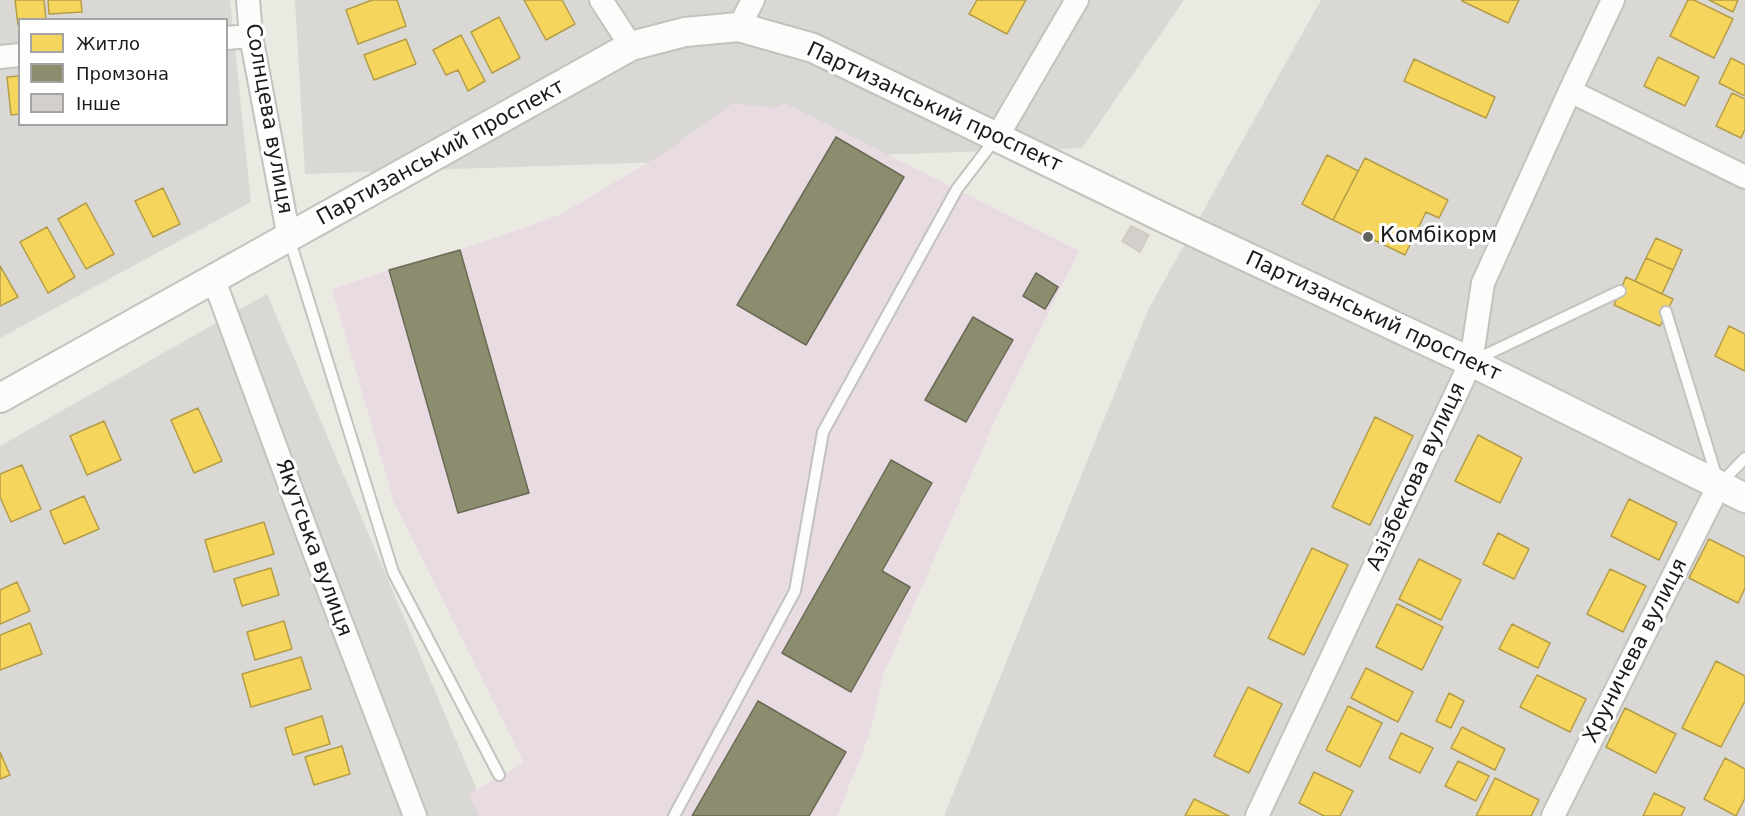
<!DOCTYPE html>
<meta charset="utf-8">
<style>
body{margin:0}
#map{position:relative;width:1745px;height:816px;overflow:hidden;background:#eae9e2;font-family:"DejaVu Sans",sans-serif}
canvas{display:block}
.legend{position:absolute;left:18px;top:18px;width:210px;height:108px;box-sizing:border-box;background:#fff;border:2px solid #a4a4a4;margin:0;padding:8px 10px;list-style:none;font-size:18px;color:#1b1b1b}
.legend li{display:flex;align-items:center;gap:12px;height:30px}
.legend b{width:30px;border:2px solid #a4a4a4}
</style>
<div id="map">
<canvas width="1745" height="816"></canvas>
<ul class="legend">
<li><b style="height:16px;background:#f6d55c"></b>Житло</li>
<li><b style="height:16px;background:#8c8c6e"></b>Промзона</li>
<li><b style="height:16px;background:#d3d0cb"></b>Інше</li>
</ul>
</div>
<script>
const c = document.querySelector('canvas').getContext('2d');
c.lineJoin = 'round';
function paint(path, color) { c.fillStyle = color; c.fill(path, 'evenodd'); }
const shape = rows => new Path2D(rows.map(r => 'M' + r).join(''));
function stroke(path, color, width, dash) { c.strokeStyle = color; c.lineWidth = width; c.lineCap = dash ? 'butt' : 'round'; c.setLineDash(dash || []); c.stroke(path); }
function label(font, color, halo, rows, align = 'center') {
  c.font = font + ' "DejaVu Sans",sans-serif'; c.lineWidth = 6; c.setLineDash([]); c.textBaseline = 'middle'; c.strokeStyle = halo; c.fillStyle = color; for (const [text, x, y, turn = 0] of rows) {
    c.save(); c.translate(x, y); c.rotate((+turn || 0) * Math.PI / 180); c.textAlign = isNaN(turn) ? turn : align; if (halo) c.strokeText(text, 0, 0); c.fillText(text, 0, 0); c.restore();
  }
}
paint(shape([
 [0,0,230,0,251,202,0,338],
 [20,20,226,20,226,124,20,124],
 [295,0,1184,0,1082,148,305,174],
 [1321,0,1745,0,1745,816,944,816,1149,308],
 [267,294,488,816,0,816,0,446]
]), '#d9d8d4');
paint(shape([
 [733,103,774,108,785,103,1079,251,997,416,883,675,870,733,837,816,479,816,469,794,524,763,394,502,332,289,389,270,460,250,560,215,667,151]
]), '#e9dbe2');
const homes = shape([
 [15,0,44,0,46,20,20,20,20,25,18,25,15,0],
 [48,0,81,0,82,12,49,14,48,0],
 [372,0,397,0,406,26,358,44,346,10,372,0],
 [524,0,562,0,575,24,546,40,524,0],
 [977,0,1026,0,1007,34,969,14,977,0],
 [1462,0,1519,0,1508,23,1462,1,1462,0],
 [1688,0,1694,0,1733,19,1714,58,1670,36,1688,0],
 [1709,0,1738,0,1733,12,1709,0],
 [499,17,520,58,492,73,471,32,499,17],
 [461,35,485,81,468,91,458,70,446,75,433,50,461,35],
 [406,39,416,64,374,80,364,55,406,39],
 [1658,57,1699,77,1685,106,1644,86,1658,57],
 [1731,58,1745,65,1745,96,1719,83,1731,58],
 [1414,59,1495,97,1486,118,1404,81,1414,59],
 [20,76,20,114,11,115,7,77,20,76],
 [1732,93,1745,99,1745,129,1741,138,1716,126,1732,93],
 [1327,155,1358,171,1333,220,1302,204,1327,155],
 [1365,158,1448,200,1439,218,1426,212,1405,255,1333,220,1365,158],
 [163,188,180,224,153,237,135,201,163,188],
 [86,203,114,254,86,269,58,219,86,203],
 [47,227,75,277,48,293,20,242,47,227],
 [1656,238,1682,250,1673,270,1646,258,1656,238],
 [1646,258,1673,270,1662,294,1635,281,1646,258],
 [0,266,18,297,0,306,0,266],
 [1626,277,1673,299,1660,326,1614,305,1626,277],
 [1729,326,1745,334,1745,371,1715,356,1729,326],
 [198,408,222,461,194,473,171,420,198,408],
 [1375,417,1413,436,1370,525,1332,507,1375,417],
 [104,421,121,460,87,475,70,436,104,421],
 [1478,435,1522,458,1500,503,1455,481,1478,435],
 [22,465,41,509,11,522,0,497,0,474,22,465],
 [84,496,99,529,64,544,50,511,84,496],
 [1629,499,1677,523,1659,560,1611,536,1629,499],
 [264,522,274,554,214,572,205,540,264,522],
 [1498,533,1529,549,1514,579,1483,564,1498,533],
 [1709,539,1745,557,1745,588,1738,603,1689,578,1709,539],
 [1312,548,1348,565,1304,655,1268,638,1312,548],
 [1419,559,1461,580,1441,620,1399,599,1419,559],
 [271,568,279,595,242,606,234,579,271,568],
 [1610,569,1646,586,1623,632,1587,614,1610,569],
 [17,582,30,611,0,624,0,590,17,582],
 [1397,604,1443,627,1422,670,1376,647,1397,604],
 [284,621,292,649,255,660,247,632,284,621],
 [30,623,42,654,0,670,0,635,30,623],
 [1512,624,1550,643,1538,668,1499,649,1512,624],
 [301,657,311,689,251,707,242,674,301,657],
 [1716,661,1745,676,1745,701,1721,747,1682,728,1716,661],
 [1366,668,1413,692,1398,722,1351,698,1366,668],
 [1537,675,1586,699,1570,732,1520,707,1537,675],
 [1248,687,1282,704,1249,773,1214,756,1248,687],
 [1449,693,1464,701,1451,728,1436,721,1449,693],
 [1348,706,1382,723,1360,767,1326,750,1348,706],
 [1625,708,1676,734,1656,773,1606,747,1625,708],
 [322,716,330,744,293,755,285,728,322,716],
 [1462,727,1505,749,1495,770,1451,748,1462,727],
 [1401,733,1433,748,1420,773,1389,758,1401,733],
 [342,746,350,774,314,785,305,757,342,746],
 [0,752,10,775,0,779,0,752],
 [1725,758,1745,769,1745,798,1736,816,1704,799,1725,758],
 [1458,761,1489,776,1476,801,1445,786,1458,761],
 [1314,772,1353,791,1340,816,1324,816,1299,803,1314,772],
 [1495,778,1539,800,1531,816,1476,816,1495,778],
 [1654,793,1685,808,1681,816,1643,816,1654,793],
 [1194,799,1229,816,1185,816,1194,799]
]);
paint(homes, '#f6d55c');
stroke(homes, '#b49d48', 1.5);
const industry = shape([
 [836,137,904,177,806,345,737,305,836,137],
 [460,250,529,493,458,513,389,270,460,250],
 [1036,273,1058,287,1045,309,1023,296,1036,273],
 [973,317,1013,340,966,422,925,400,973,317],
 [891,460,932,483,882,571,910,587,851,692,782,653,891,460],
 [758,701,846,752,809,816,692,816,758,701]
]);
paint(industry, '#8c8c6e');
stroke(industry, '#6a6a55', 1.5);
const building = shape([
 [1131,226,1149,235,1140,252,1122,241,1131,226]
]);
paint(building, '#d3d0cb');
stroke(building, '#cdcac3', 1.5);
const service = shape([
 [289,238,393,572,499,775],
 [1666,312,1719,485,1745,458],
 [1477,359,1620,291],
 [674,816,795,591,823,432,957,189,996,138]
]);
const minor = shape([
 [248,0,251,36,289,238],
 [601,0,631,46],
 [739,27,753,0],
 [226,38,251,36],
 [0,57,20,55],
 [1570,91,1745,177],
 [997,137,1077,0],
 [214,280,315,554,415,816],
 [1257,816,1471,362,1483,283,1570,91,1613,0],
 [1553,816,1719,485]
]);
const tertiary = shape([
 [0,398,631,46,685,32,739,27,813,48,1168,220,1471,362,1745,498]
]);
stroke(service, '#c2c2bf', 14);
stroke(minor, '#c2c2bf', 26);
stroke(tertiary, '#c2c2bf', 32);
stroke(service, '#fcfcfb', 10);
stroke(minor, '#fcfcfb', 22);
stroke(tertiary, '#fcfcfb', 28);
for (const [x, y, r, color] of [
 [1368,237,6,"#636361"]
]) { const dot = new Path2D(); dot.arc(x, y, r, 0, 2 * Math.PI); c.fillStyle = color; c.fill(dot); stroke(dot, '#fff', 2); }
label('21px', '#1b1b1b', '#fff', [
 ["Партизанський проспект",934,108,25],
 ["Солнцева вулиця",268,119,80],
 ["Партизанський проспект",441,153,-29],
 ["Партизанський проспект",1373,317,25],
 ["Азізбекова вулиця",1417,477,-65],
 ["Якутська вулиця",313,548,70],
 ["Хруничева вулиця",1636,651,-63]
]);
label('21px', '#1b1b1b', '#fff', [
 ["Комбікорм",1380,237]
], 'left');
</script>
